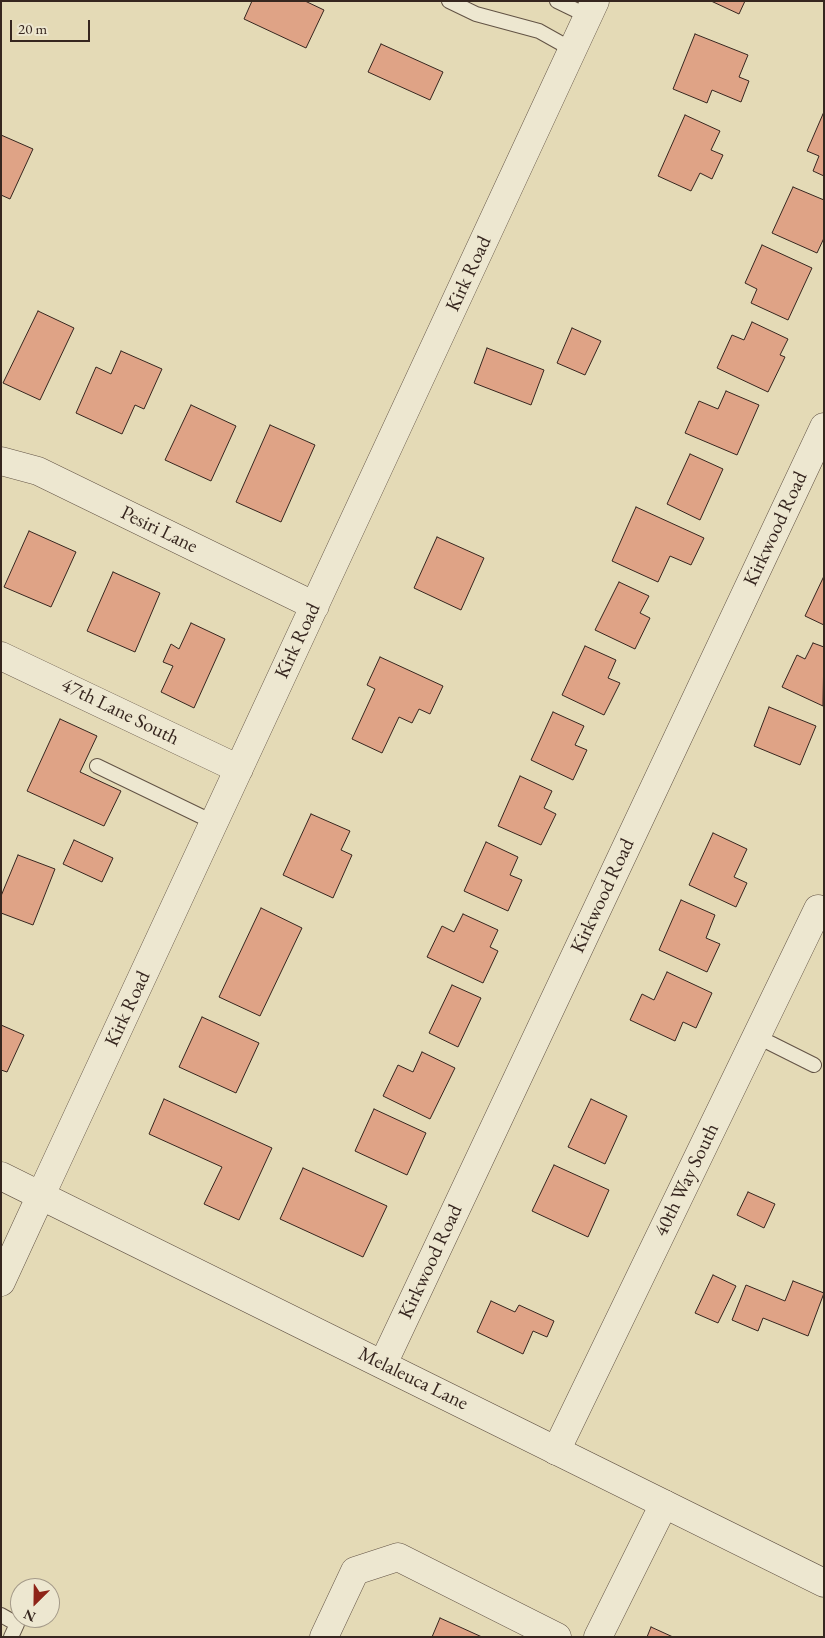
<!DOCTYPE html>
<style>
body{margin:0}
#map{position:relative;width:825px;height:1638px;overflow:hidden;background:#e4dab6;font-family:"EB Garamond",serif}
canvas{display:block}
.frame{position:absolute;inset:0;border:2px solid #36261f;pointer-events:none}
.north{position:absolute;left:10px;top:1578px;width:50px;height:50px;box-sizing:border-box;background:#ede7d0;border:1px solid #a49a89;border-radius:50%;rotate:203deg;font-size:14px;font-weight:700;line-height:20px;text-align:center;color:#36261f}
.north::after{content:'';display:block;margin:auto;width:18px;height:22px;background:#8f2418;clip-path:polygon(50% 0,100% 100%,50% 72%,0 100%)}
.scale{position:absolute;left:10px;top:20px;width:80px;height:22px;box-sizing:border-box;border:2px solid #36261f;border-top:0;padding-left:6px;font-size:15px;line-height:18px;white-space:nowrap;color:#36261f;-webkit-text-stroke:4px #ede7d0;paint-order:stroke}
</style>
<div id="map">
<canvas width="825" height="1638"></canvas>
<div class="frame"></div>
<div class="north">N</div>
<div class="scale">20 m</div>
</div>
<script>
const c = document.querySelector('canvas').getContext('2d');
c.lineJoin = 'round';
function paint(path, color) { c.fillStyle = color; c.fill(path, 'evenodd'); }
const shape = rows => new Path2D(rows.map(r => 'M' + r).join(''));
function stroke(path, color, width, dash) { c.strokeStyle = color; c.lineWidth = width; c.lineCap = dash ? 'butt' : 'round'; c.setLineDash(dash || []); c.stroke(path); }
function label(font, color, halo, rows, align = 'center') {
  c.font = font + ' "EB Garamond",serif'; c.lineWidth = 4; c.setLineDash([]); c.textBaseline = 'middle'; c.strokeStyle = halo; c.fillStyle = color; for (const [text, x, y, turn = 0] of rows) {
    c.save(); c.translate(x, y); c.rotate((+turn || 0) * Math.PI / 180); c.textAlign = isNaN(turn) ? turn : align; if (halo) c.strokeText(text, 0, 0); c.fillText(text, 0, 0); c.restore();
  }
}
const building = shape([
 [252,1,305,1,324,10,306,48,244,19,252,1],
 [711,1,745,1,739,14,711,1],
 [695,34,748,55,739,77,749,81,741,102,712,90,707,103,673,89,695,34],
 [381,44,443,72,430,100,368,72,381,44],
 [823,114,824,114,824,176,813,171,819,156,807,151,823,114],
 [685,115,720,131,711,150,723,155,712,179,700,173,691,191,658,176,685,115],
 [1,135,33,149,10,199,1,195,1,135],
 [793,187,824,200,824,238,817,253,772,233,793,187],
 [762,245,812,268,788,320,751,303,757,289,745,283,762,245],
 [38,311,74,328,40,400,3,383,38,311],
 [752,322,788,339,780,355,785,357,768,392,717,368,732,335,744,340,752,322],
 [572,328,601,341,585,375,557,363,572,328],
 [487,348,544,370,531,405,474,383,487,348],
 [121,351,162,369,144,409,135,405,122,434,76,413,96,367,111,374,121,351],
 [726,391,759,405,737,455,685,433,699,401,718,409,726,391],
 [191,405,236,426,211,481,165,460,191,405],
 [270,425,315,445,281,522,236,502,270,425],
 [690,454,723,469,700,520,667,504,690,454],
 [636,507,704,538,691,565,670,556,658,582,612,561,636,507],
 [29,531,76,552,51,607,4,587,29,531],
 [437,537,484,558,461,610,414,588,437,537],
 [113,572,160,593,135,652,87,631,113,572],
 [824,576,824,625,805,616,824,576],
 [619,582,649,596,640,613,650,618,635,649,595,630,619,582],
 [191,623,225,639,194,708,161,692,173,666,163,662,171,644,179,649,191,623],
 [813,643,824,647,823,706,782,687,797,655,805,659,813,643],
 [585,646,616,660,608,678,620,683,604,715,562,695,585,646],
 [380,657,443,686,430,714,419,709,412,723,399,717,382,753,352,739,375,689,367,685,380,657],
 [769,707,816,726,800,765,754,746,769,707],
 [553,712,584,726,575,745,587,750,573,780,531,760,553,712],
 [60,719,97,736,80,772,121,791,104,826,27,791,60,719],
 [520,776,552,791,544,808,556,814,541,845,498,826,520,776],
 [311,814,350,831,341,850,352,855,333,898,283,875,311,814],
 [713,833,747,849,734,877,747,883,736,907,689,885,713,833],
 [74,840,113,858,102,882,63,864,74,840],
 [486,842,518,857,510,875,522,880,508,911,464,891,486,842],
 [18,855,55,869,33,925,1,913,1,896,18,855],
 [681,900,715,915,706,938,720,944,707,972,659,950,681,900],
 [261,908,302,928,260,1016,219,997,261,908],
 [463,914,498,930,490,947,498,951,483,983,427,957,442,926,454,932,463,914],
 [667,972,712,993,696,1028,683,1022,675,1041,630,1020,642,994,654,1000,667,972],
 [452,985,481,998,458,1047,429,1033,452,985],
 [202,1017,259,1043,236,1093,179,1067,202,1017],
 [1,1025,24,1035,7,1072,1,1070,1,1025],
 [422,1052,455,1068,430,1119,383,1096,398,1065,413,1072,422,1052],
 [164,1099,272,1148,239,1220,204,1204,222,1167,149,1134,164,1099],
 [591,1099,627,1116,605,1164,568,1147,591,1099],
 [374,1109,426,1133,407,1175,355,1151,374,1109],
 [554,1165,609,1190,588,1237,532,1211,554,1165],
 [303,1168,387,1206,363,1257,280,1219,303,1168],
 [748,1192,775,1204,764,1228,737,1215,748,1192],
 [713,1275,736,1286,718,1323,695,1313,713,1275],
 [793,1281,824,1293,808,1336,763,1318,758,1331,732,1320,746,1285,785,1301,793,1281],
 [491,1301,515,1312,519,1305,554,1321,547,1337,533,1331,523,1354,477,1332,491,1301],
 [440,1618,482,1637,432,1637,440,1618],
 [651,1627,673,1637,647,1637,651,1627]
]);
paint(building, '#dfa386');
stroke(building, '#36261f', 1);
const service = shape([
 [449,1,476,14,539,31,573,50],
 [557,1,588,16],
 [97,766,215,823],
 [756,1036,814,1065],
 [1,1615,17,1624,11,1637]
]);
const minor = shape([
 [1,461,38,471,315,606],
 [1,656,239,769],
 [41,1195,595,1],
 [383,1364,824,427],
 [556,1451,818,909],
 [324,1637,355,1571,398,1557,557,1637],
 [598,1637,664,1504]
]);
const tertiary = shape([
 [1,1176,824,1583],
 [1,1282,41,1195]
]);
stroke(service, '#625345', 16);
stroke(minor, '#625345', 29);
stroke(tertiary, '#625345', 29);
stroke(service, '#ede7d0', 14);
stroke(minor, '#ede7d0', 28);
stroke(tertiary, '#ede7d0', 28);
label('20px', '#36261f', '#ede7d0', [
 ["Kirk Road",469,274,-65],
 ["Kirkwood Road",776,529,-65],
 ["Pesiri Lane",159,530,26],
 ["Kirk Road",298,641,-65],
 ["47th Lane South",120,712,26],
 ["Kirkwood Road",603,896,-65],
 ["Kirk Road",128,1009,-65],
 ["40th Way South",687,1180,-64],
 ["Kirkwood Road",431,1262,-65],
 ["Melaleuca Lane",413,1379,26]
]);
</script>
